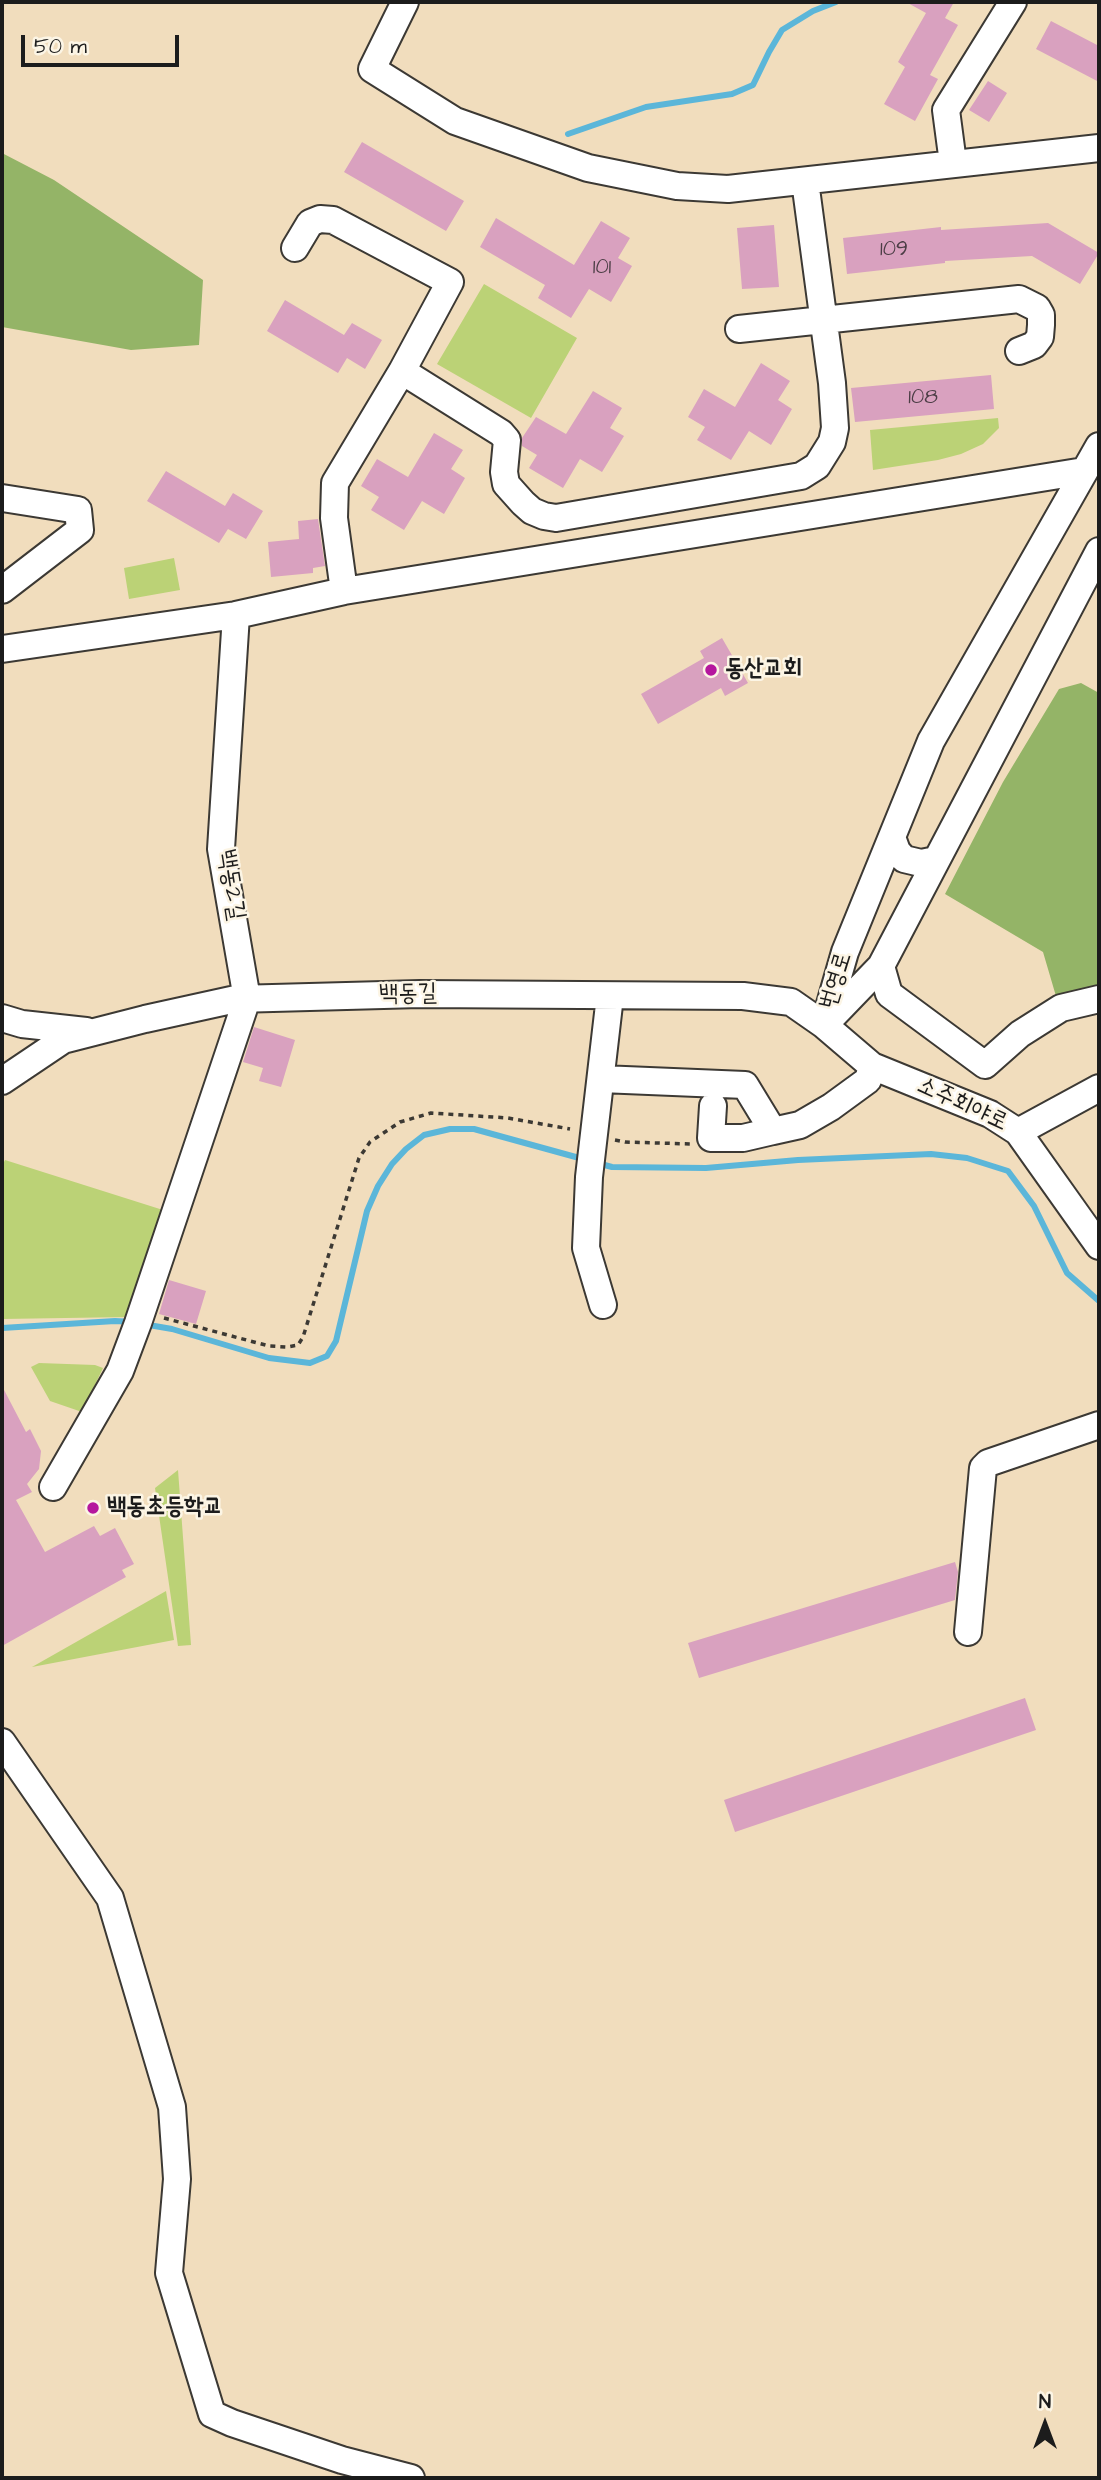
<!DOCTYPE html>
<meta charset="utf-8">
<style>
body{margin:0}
#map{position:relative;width:1101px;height:2480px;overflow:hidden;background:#f1ddbd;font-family:"Architects Daughter",sans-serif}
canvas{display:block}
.frame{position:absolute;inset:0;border:4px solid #1c1c1c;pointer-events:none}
.north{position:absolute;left:1010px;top:2389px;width:70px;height:70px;-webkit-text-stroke:5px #fcf5e5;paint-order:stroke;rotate:0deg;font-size:19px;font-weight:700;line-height:28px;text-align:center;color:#1c1c1c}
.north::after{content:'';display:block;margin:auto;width:24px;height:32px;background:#1c1c1c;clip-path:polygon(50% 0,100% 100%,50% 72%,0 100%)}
.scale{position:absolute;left:21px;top:35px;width:158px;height:32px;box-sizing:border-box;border:4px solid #1c1c1c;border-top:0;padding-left:9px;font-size:21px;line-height:24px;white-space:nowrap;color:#1c1c1c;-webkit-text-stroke:5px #fcf5e5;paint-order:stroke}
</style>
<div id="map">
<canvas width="1101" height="2480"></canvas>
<div class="frame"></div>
<div class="north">N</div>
<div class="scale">50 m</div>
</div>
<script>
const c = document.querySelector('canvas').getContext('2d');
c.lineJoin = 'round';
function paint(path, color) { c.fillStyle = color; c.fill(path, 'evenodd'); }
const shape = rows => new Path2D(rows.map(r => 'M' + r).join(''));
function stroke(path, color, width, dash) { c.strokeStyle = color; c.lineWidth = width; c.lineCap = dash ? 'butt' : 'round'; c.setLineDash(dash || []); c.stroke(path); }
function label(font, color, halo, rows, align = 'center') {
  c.font = font + ' "Architects Daughter","Poor Story",sans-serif'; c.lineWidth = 5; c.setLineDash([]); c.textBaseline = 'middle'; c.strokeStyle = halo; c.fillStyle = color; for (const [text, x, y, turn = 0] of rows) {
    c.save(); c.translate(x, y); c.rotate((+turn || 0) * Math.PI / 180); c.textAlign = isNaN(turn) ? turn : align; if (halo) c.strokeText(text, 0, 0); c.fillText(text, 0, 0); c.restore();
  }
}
paint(shape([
 [484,284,577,338,531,418,437,364],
 [998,418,999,428,983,444,961,454,938,460,873,470,870,430],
 [174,558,180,590,129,599,124,568],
 [5,1160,163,1210,129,1317,2,1319,2,1166],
 [39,1363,95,1365,103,1368,82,1412,50,1401,31,1367],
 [178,1470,191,1645,178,1646,155,1488],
 [166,1591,174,1640,32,1667]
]), '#bbd276');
paint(shape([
 [2,153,54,180,203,280,199,345,131,350,2,327],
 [1081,683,1099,693,1099,992,1058,1003,1043,952,945,894,1003,782,1059,689]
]), '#94b467');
stroke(shape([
 [568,134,646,107,732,94,753,85,769,52,782,30,813,11,836,2],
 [597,1163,612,1167,706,1168,798,1160,931,1154,967,1158,1008,1171,1034,1206,1067,1273,1099,1301],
 [143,1324,172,1329,269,1358,310,1363,327,1356,336,1341,367,1211,378,1186,392,1164,406,1149,424,1135,450,1129,474,1129,583,1159],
 [2,1328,115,1321,133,1322]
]), '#5bb6d9', 6);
paint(shape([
 [906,2,954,2,945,18,958,25,930,75,938,79,915,121,884,104,905,67,898,62,926,13],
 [1051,21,1099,46,1099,82,1036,49],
 [988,81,1007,93,989,122,969,110],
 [362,142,464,201,446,231,344,172],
 [496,218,574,265,601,221,630,238,618,258,632,266,611,302,589,289,571,318,538,298,545,285,480,247],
 [1048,223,1099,253,1080,284,1032,256,945,261,945,263,847,274,843,238,941,227,941,230],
 [774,225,779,287,742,289,737,228],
 [285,300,344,335,352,323,382,340,365,369,347,358,338,373,267,331],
 [761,363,790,381,778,400,792,409,771,445,749,431,731,460,697,440,705,427,688,417,704,389,735,407],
 [991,375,994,409,855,422,851,388],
 [593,391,622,408,610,428,624,436,602,472,580,459,563,488,529,468,537,455,522,446,522,438,536,417,566,434],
 [434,433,463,450,451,469,465,478,444,514,422,501,404,530,371,510,379,497,361,486,377,459,408,477],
 [166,471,225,506,233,493,263,511,246,539,228,529,219,543,147,501],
 [318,519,325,566,313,568,313,573,271,577,268,542,299,539,298,521],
 [722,638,748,683,725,696,721,688,658,724,641,694,704,658,700,651],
 [254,1027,295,1040,281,1087,259,1081,263,1068,243,1062],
 [169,1280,206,1291,196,1324,159,1314],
 [2,1386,26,1432,30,1429,41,1451,39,1469,27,1484,32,1492,16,1500,45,1552,94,1526,100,1536,115,1528,134,1564,122,1570,126,1577,2,1646],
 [955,1562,958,1572,955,1600,699,1678,688,1643],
 [1025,1698,1036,1730,735,1832,724,1800]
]), '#d9a1bf');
const minor = shape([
 [405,2,372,69,455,121,588,168,677,186,728,189,1099,148],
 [953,163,946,110,1013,2],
 [295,248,310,223,320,219,333,220,450,282,402,371,335,483,334,518,344,591],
 [739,329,1019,299,1037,308,1041,315,1041,325,1040,337,1034,345,1019,351],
 [402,371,501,433,507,440,504,472,506,484,523,503,532,511,544,516,556,518,801,476,817,466,832,442,835,428,832,383,805,181],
 [2,498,78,510,80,530,2,590],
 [236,615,344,591,1084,471],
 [2,649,236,615,221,849,247,999,138,1323,120,1371,53,1487],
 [892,837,897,851,904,859,921,863,936,860],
 [881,966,889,994,985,1065,1020,1034,1061,1008,1099,999],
 [2,1018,22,1024,86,1031],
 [828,1021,881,966,1099,551],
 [824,1025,845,952,931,741,1099,446],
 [601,1079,745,1085,773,1131,800,1125,831,1107,868,1080,872,1066],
 [2,1081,63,1040,145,1019,236,999,420,994,743,996,791,1002,824,1025,872,1066,990,1114,1018,1132,1099,1246],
 [713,1106,711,1138,743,1138,773,1131],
 [1018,1132,1099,1088],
 [603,1305,586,1248,589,1177,610,996],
 [968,1632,983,1468,988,1463,1099,1425],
 [2,1742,110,1898,172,2107,177,2179,169,2273,212,2414,232,2423,342,2460,411,2478]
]);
stroke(minor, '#3c3934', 30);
stroke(shape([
 [615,1140,625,1142,691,1144],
 [164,1318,269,1346,287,1347,298,1345,303,1337,359,1158,370,1142,400,1122,431,1113,508,1118,570,1129]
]), '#3c3934', 3.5, [5, 5]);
stroke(minor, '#fff', 26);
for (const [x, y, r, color] of [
 [711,670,7,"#b5179e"],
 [93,1508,7,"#b5179e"]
]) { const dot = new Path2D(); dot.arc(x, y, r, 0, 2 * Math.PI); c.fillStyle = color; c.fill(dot); stroke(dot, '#fcf5e5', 2.5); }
label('21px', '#4b3d45', null, [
 ["109",894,251],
 ["101",602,269],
 ["108",923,399]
]);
label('bold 24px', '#1c1c1c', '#fcf5e5', [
 ["동산교회",725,670],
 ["백동초등학교",107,1508]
], 'left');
label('24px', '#1c1c1c', '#fcf5e5', [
 ["백동2길",230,885,81],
 ["번영로",837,981,-73],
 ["백동길",408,995,-1],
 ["소주회야로",962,1105,25]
]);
</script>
